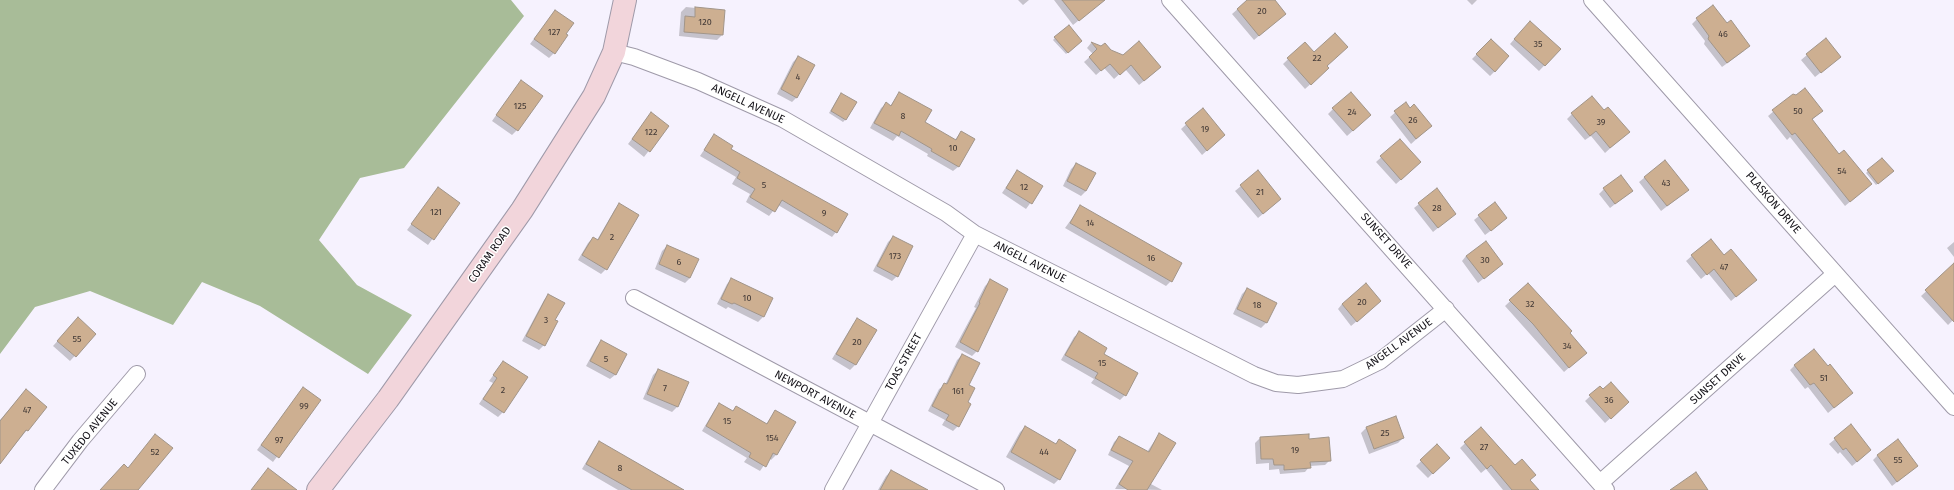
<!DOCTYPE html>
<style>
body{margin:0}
canvas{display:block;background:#f6f2fe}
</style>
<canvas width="1954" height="490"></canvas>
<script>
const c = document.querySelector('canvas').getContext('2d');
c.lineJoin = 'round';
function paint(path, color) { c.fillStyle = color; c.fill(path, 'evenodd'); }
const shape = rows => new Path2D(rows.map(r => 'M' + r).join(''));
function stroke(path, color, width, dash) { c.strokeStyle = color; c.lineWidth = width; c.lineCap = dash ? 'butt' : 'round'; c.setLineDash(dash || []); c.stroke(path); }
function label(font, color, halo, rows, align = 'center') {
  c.font = font + ' "Fira Sans",sans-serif'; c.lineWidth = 3; c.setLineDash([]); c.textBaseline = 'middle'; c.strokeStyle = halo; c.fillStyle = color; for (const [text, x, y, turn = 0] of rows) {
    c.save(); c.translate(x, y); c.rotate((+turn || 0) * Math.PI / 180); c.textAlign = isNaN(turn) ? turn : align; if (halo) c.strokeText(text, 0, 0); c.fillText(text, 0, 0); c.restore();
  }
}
paint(shape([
 [0,0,511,0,524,16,404,168,360,178,319,240,357,285,412,315,368,374,260,306,202,282,173,325,90,291,35,307,0,354]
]), '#a8bc98');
paint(shape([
 [1018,0,1029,0,1023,5],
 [1054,0,1096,0,1094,8,1073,25],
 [1248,0,1274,0,1280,18,1254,40,1232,14],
 [1467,0,1477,0,1472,5],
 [686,7,724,11,722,35,717,40,679,36,681,12],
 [555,11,554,53,549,58,530,44],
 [1697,19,1744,51,1722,67,1704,44,1705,41,1692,24],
 [1525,27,1560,49,1539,71,1510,44],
 [1055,38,1081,41,1066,54,1053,40],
 [1826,39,1834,62,1815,77,1801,60],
 [1491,40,1495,71,1490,76,1472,59],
 [1091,43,1110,51,1155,72,1139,85,1125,69,1114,79,1104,68,1096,75,1084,62,1093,54,1087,48],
 [1305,43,1326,66,1323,73,1305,89,1283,64],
 [798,57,797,97,792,102,777,94,793,62],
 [516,87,517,130,512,135,492,121],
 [900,93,923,123,954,141,961,132,958,167,953,171,927,156,928,154,897,136,893,141,870,128,881,108,886,104,890,106],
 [1793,95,1822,111,1812,120,1865,189,1845,206,1790,137,1787,140,1768,116],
 [839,96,846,119,843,122,829,113],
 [1405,104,1431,126,1411,144,1390,117],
 [1203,109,1224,135,1202,155,1181,129],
 [1333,109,1365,120,1347,136,1328,114],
 [1604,112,1628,132,1605,153,1591,136,1585,140,1567,119,1572,114],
 [651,114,668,126,644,157,628,144],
 [714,135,730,149,836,232,832,237,778,205,769,216,746,202,750,194,732,184,736,177,700,156],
 [1400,140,1415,167,1396,184,1376,162],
 [1665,161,1683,194,1661,211,1639,182],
 [1076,164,1086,191,1081,196,1063,186,1071,169],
 [1017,171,1042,187,1026,209,1002,193],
 [1868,171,1890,173,1876,185,1866,173],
 [1258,172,1275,204,1258,218,1235,191],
 [438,188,459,203,428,245,407,230],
 [1604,189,1632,191,1610,208,1599,194],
 [1419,204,1450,218,1433,232,1414,208],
 [620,205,606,269,601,274,578,260,588,243,593,238,597,240,615,209],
 [1081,206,1171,281,1166,286,1065,228],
 [1479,216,1501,223,1485,235,1474,220],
 [893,237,897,276,892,281,873,271,888,242],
 [1710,240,1724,256,1755,280,1731,301,1708,273,1701,279,1686,261],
 [1954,242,1954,257,1947,248],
 [667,246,697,260,690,278,685,283,655,269,662,251],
 [1466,256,1502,264,1478,283,1462,261],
 [1944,275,1954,286,1954,319,1948,325,1921,296],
 [732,279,763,317,758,322,728,307,726,309,717,304,727,284],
 [990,281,1006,289,977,351,972,356,955,347,976,308,974,307,985,286],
 [1528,284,1569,333,1581,357,1564,372,1505,306],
 [1247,289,1275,303,1266,323,1261,328,1233,314,1242,294],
 [548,295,554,321,544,345,539,350,522,341,544,300],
 [1342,304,1375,306,1351,326,1338,309],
 [858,319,875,330,855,365,850,370,832,359,853,324],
 [73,324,95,334,70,361,53,346],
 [1079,333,1103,354,1125,395,1120,400,1091,383,1094,379,1061,360,1074,337],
 [602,341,626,355,615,375,610,379,586,366,597,346],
 [962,355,968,385,966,403,958,426,953,431,942,425,945,420,928,411,939,389,945,385,957,360],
 [503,362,503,412,498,417,479,404,493,383,489,381],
 [1795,365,1828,367,1852,393,1828,413,1808,387,1805,389,1790,370],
 [658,370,687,382,677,407,672,412,643,399,653,375],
 [1600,387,1603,391,1628,402,1605,423,1585,401],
 [303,388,320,400,273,462,257,450],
 [26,390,27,430,0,463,0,420],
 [720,405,732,412,736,407,766,424,775,412,776,455,771,460,769,458,760,471,744,462,747,458,702,431,715,409],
 [1395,417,1403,438,1398,443,1369,454,1361,433,1366,428],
 [1851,426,1865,455,1852,466,1840,452,1838,454,1829,444],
 [1025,427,1055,444,1059,441,1059,479,1054,484,1006,457,1020,432],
 [1481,428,1515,466,1537,490,1503,490,1486,469,1481,473,1460,448],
 [1159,434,1151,484,1162,490,1115,489,1129,466,1108,455,1114,442,1119,437,1147,452],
 [1308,435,1308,440,1330,460,1325,465,1310,466,1305,472,1280,474,1279,469,1269,470,1269,463,1256,464,1255,443,1260,438],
 [599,442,684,490,618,490,582,469,595,447],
 [1437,446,1448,458,1428,478,1416,466],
 [1878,455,1917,466,1892,486,1873,460],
 [891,471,926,490,878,490,886,476]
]), '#0003');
const building = shape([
 [1062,0,1105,0,1079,21,1062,0],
 [1247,0,1275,0,1286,14,1259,36,1237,9,1247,0],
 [1713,5,1727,23,1731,20,1750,46,1727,63,1708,39,1709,36,1696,18,1713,5],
 [695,7,725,10,723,35,684,32,685,16,695,17,695,7],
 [555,10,574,23,566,34,568,35,555,54,534,39,555,10],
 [1530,21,1561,49,1545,66,1514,39,1530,21],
 [1069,25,1082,41,1068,53,1054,37,1069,25],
 [1335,33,1348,47,1327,66,1329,68,1311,85,1287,58,1305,42,1314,52,1335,33],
 [1826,38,1841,57,1821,73,1806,54,1826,38],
 [1491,39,1509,56,1495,72,1476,54,1491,39],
 [1139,41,1161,67,1144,81,1131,65,1120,75,1110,64,1101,71,1089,57,1097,49,1091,42,1101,46,1105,43,1111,50,1123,55,1139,41],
 [798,56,815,65,797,98,781,89,798,56],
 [521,80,543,96,518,131,496,115,521,80],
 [1805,88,1823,111,1812,119,1839,154,1844,150,1872,184,1850,202,1795,133,1792,135,1772,110,1793,94,1796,95,1805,88],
 [899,92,932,110,925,122,956,140,961,131,975,139,959,167,931,151,932,149,901,131,899,136,874,123,886,102,891,106,899,92],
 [1351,92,1371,115,1353,131,1332,108,1351,92],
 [841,93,857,102,846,120,831,111,841,93],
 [1592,96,1604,110,1608,107,1630,132,1610,148,1596,131,1590,136,1571,113,1592,96],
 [1406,102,1410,108,1414,104,1432,126,1416,139,1394,111,1406,102],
 [1203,108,1225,135,1207,151,1185,123,1203,108],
 [651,112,669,126,650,152,632,139,651,112],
 [714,134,733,146,731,149,848,214,837,233,782,200,775,212,750,197,755,189,737,178,740,172,704,150,714,134],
 [1400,139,1421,162,1401,180,1380,156,1400,139],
 [1882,158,1894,171,1878,184,1867,170,1882,158],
 [1665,160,1689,190,1667,206,1644,177,1665,160],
 [1076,163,1096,173,1086,191,1067,181,1076,163],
 [1017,170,1043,186,1032,204,1006,188,1017,170],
 [1258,170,1281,199,1263,214,1240,185,1258,170],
 [1621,175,1633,191,1615,204,1603,188,1621,175],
 [438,187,460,203,434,240,411,224,438,187],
 [1437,188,1456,214,1438,228,1418,203,1437,188],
 [1495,202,1507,218,1491,231,1478,215,1495,202],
 [619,203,639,215,607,270,582,255,593,237,598,240,619,203],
 [1080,205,1182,263,1172,282,1070,223,1080,205],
 [893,236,913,246,898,277,877,266,893,236],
 [1711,239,1724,255,1731,249,1757,280,1736,297,1714,269,1707,275,1691,255,1711,239],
 [1486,241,1503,264,1484,279,1466,256,1486,241],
 [667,245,699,259,690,278,659,264,667,245],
 [1954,263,1954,322,1925,290,1954,263],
 [731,278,773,298,764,317,734,303,732,304,721,299,731,278],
 [990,279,1008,289,978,352,960,342,980,303,979,302,990,279],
 [1366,283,1381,301,1357,322,1342,304,1366,283],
 [1528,283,1572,331,1570,333,1587,353,1569,368,1533,324,1509,300,1528,283],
 [1247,288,1277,303,1267,323,1237,309,1247,288],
 [548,294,565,303,555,320,558,321,545,346,526,336,548,294],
 [78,317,96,334,76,357,57,341,78,317],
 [857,318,877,330,856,365,836,354,857,318],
 [1079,331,1107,348,1104,354,1138,373,1126,396,1095,378,1098,373,1065,355,1079,331],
 [601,340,627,354,616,375,590,361,601,340],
 [1814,349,1828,366,1830,364,1853,393,1834,408,1814,383,1810,385,1794,365,1814,349],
 [962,354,980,363,969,385,975,388,968,402,971,404,959,427,946,420,949,415,932,406,944,383,947,384,962,354],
 [503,361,528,377,504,413,483,399,497,378,493,375,503,361],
 [658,369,689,382,678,407,647,394,658,369],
 [1611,382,1629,402,1611,419,1589,395,1600,386,1603,389,1611,382],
 [303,387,321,400,279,458,261,445,303,387],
 [26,389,47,407,28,431,26,430,0,464,0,421,26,389],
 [719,403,733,411,736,406,767,424,775,410,796,422,777,455,773,453,766,467,749,457,751,453,706,426,719,403],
 [1396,416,1404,438,1374,449,1366,427,1396,416],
 [1851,424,1871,450,1857,462,1846,448,1843,450,1834,438,1851,424],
 [1025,426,1056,444,1059,439,1076,450,1060,480,1011,452,1025,426],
 [1481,427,1515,465,1522,459,1536,475,1530,480,1539,490,1512,490,1491,465,1487,469,1464,442,1481,427],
 [1159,433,1176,443,1147,490,1128,490,1119,484,1133,461,1111,450,1119,436,1149,452,1159,433],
 [155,434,173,448,138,490,100,490,124,464,128,468,155,434],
 [1309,434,1309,439,1329,437,1331,461,1310,462,1311,468,1284,470,1284,465,1274,465,1273,459,1261,459,1260,437,1309,434],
 [1898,439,1918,466,1897,482,1877,455,1898,439],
 [599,441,684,490,632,490,586,464,599,441],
 [1437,444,1450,458,1433,474,1420,460,1437,444],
 [268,468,297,490,251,490,268,468],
 [891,470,928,490,880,490,891,470],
 [1696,472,1708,490,1670,490,1696,472]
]);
paint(building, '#cdaf91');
stroke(building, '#a19589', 1);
const street = shape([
 [1170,0,1606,490],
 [1592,0,1954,407],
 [614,52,634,57,698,81,783,119,946,213,975,234,1254,375,1276,383,1298,385,1343,379,1380,361,1446,309],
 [634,298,996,490],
 [1600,483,1835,274],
 [43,490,80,441,137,374],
 [833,490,975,234]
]);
const secondary = shape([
 [318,490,388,399,522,210,594,96,614,52,625,0]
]);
stroke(street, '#9f9aa9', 18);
stroke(secondary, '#9f9aa9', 24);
stroke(street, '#fff', 16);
stroke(secondary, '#f2d5db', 22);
label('9px', '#423936', null, [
 ["20",1262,11],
 ["120",705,22],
 ["127",554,32],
 ["46",1723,34],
 ["35",1538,44],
 ["22",1317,58],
 ["4",798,77],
 ["125",520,106],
 ["50",1798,111],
 ["24",1352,112],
 ["8",903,116],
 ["26",1413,120],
 ["39",1601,122],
 ["19",1205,129],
 ["122",651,132],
 ["10",953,148],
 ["54",1842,171],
 ["43",1666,183],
 ["5",764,185],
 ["12",1024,187],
 ["21",1260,192],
 ["28",1437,208],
 ["121",436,212],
 ["9",824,213],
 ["14",1090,223],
 ["2",612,237],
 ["173",895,256],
 ["16",1151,258],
 ["30",1485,260],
 ["6",679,262],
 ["47",1724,267],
 ["10",747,298],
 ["20",1362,302],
 ["32",1530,304],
 ["18",1257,305],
 ["3",546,320],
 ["55",77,339],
 ["20",857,342],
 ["34",1567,346],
 ["5",606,359],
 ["15",1102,363],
 ["51",1824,378],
 ["7",665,388],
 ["2",503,390],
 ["161",958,391],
 ["36",1609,400],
 ["99",304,406],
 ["47",27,410],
 ["15",727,421],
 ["25",1385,433],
 ["154",772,438],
 ["97",279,440],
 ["27",1484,447],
 ["19",1295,450],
 ["52",155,452],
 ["44",1044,452],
 ["55",1898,460],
 ["8",620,468]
]);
label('11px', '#141218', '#fff', [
 ["ANGELL AVENUE",748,104,25],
 ["PLASKON DRIVE",1773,203,49],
 ["SUNSET DRIVE",1386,241,48],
 ["CORAM ROAD",490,255,-55],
 ["ANGELL AVENUE",1030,262,27],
 ["ANGELL AVENUE",1399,344,-36],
 ["TOAS STREET",904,362,-61],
 ["SUNSET DRIVE",1718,379,-42],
 ["NEWPORT AVENUE",815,395,28],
 ["TUXEDO AVENUE",90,432,-51]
]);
</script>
